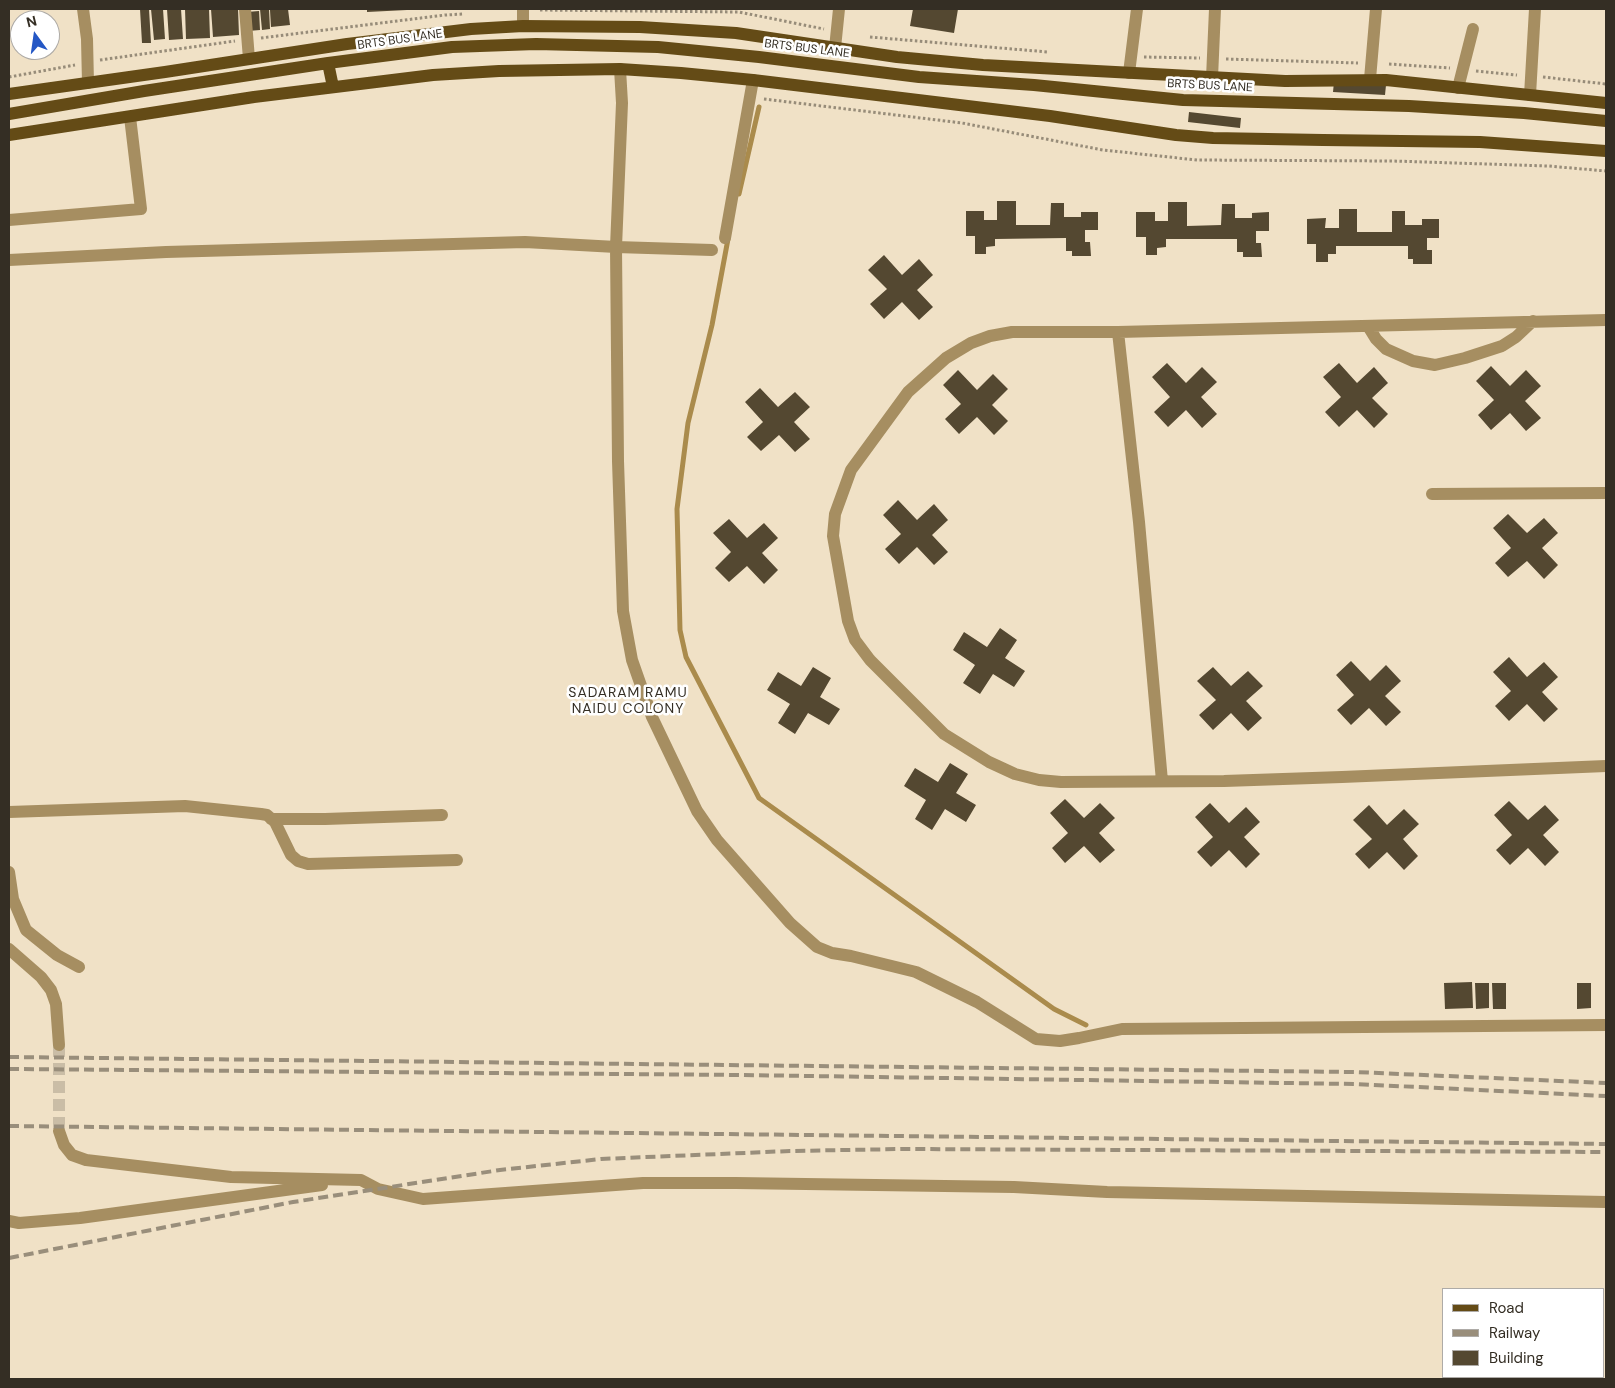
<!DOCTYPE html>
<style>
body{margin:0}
#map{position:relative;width:1615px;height:1388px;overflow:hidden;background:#f0e1c6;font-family:"DM Sans",sans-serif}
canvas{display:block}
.frame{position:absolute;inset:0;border:10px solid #342e24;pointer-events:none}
.legend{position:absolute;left:1442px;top:1288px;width:162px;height:90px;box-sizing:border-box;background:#fff;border:1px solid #aeaba7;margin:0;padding:6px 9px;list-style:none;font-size:15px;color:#342e24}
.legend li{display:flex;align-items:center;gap:10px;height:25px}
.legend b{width:25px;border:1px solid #aeaba7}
.north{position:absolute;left:10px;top:10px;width:50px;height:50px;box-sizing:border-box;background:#fff;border:1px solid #aeaba7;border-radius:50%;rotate:346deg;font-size:14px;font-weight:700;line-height:20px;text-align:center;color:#342e24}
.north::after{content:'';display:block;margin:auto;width:18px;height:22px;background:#2457c5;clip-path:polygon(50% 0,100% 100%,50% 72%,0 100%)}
</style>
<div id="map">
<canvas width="1615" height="1388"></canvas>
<div class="frame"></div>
<ul class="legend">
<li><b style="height:6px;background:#644b16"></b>Road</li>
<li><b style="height:6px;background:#998e7b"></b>Railway</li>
<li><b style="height:14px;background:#544831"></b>Building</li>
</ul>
<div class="north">N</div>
</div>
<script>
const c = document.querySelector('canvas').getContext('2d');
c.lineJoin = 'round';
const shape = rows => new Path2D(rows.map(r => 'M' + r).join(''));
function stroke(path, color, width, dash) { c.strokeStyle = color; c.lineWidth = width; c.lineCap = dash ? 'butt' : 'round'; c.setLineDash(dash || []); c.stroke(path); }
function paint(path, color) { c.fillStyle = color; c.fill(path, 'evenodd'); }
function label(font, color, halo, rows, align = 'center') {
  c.font = font + ' "DM Sans",sans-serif'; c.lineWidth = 5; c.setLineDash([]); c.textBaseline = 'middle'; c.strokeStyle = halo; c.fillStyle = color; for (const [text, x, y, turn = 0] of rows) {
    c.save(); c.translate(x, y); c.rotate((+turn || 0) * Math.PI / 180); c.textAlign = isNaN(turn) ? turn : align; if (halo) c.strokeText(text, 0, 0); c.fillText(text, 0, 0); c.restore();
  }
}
stroke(shape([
 [739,194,759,107],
 [728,239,712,325,688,423,677,509,680,630,686,657,759,798,1054,1009,1086,1025]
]), '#aa8b4c', 5);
paint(shape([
 [140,9,149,9,151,43,142,43],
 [151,9,163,9,165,39,154,40],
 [167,9,181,9,183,39,169,40],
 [185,9,209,9,210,38,186,39],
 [211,9,238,9,239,35,213,37],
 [260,9,269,9,270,29,262,30],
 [288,9,290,25,271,27,270,10],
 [367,9,406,9,407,10,367,12],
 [913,9,958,9,954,33,910,26],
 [259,11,260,30,248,31,247,12],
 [1334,82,1386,85,1385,95,1333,92],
 [1189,112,1241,118,1240,128,1188,122],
 [997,201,1016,201,1016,225,1050,225,1051,203,1064,203,1064,217,1081,217,1081,212,1098,212,1098,230,1085,230,1085,242,1090,242,1091,256,1072,256,1072,251,1066,251,1066,238,995,239,995,246,986,247,986,254,975,254,975,236,966,236,966,211,984,211,984,220,997,220],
 [1168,202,1187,202,1187,226,1221,225,1222,204,1235,204,1235,218,1252,218,1252,213,1269,212,1269,231,1256,231,1256,243,1261,243,1262,257,1243,257,1243,252,1237,252,1237,239,1166,239,1166,247,1157,248,1157,255,1146,255,1146,237,1136,237,1136,212,1155,212,1155,221,1168,221],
 [1339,209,1357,209,1357,232,1392,232,1392,211,1405,211,1405,225,1422,225,1422,219,1439,219,1439,238,1427,238,1427,250,1432,250,1432,264,1413,264,1413,259,1408,259,1408,246,1336,246,1336,254,1328,254,1328,262,1316,262,1316,244,1307,244,1307,219,1326,218,1325,228,1339,228],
 [884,255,902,275,919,259,933,275,917,290,933,307,919,320,902,302,884,319,870,304,887,289,868,270],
 [1167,363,1186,383,1202,367,1217,382,1201,397,1217,414,1202,428,1186,410,1168,427,1154,412,1170,397,1152,377],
 [1339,363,1357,383,1374,367,1388,383,1372,398,1388,414,1374,428,1357,410,1339,427,1325,412,1341,397,1323,377],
 [1491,366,1510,386,1526,370,1541,386,1525,401,1541,418,1526,431,1510,413,1491,430,1478,415,1494,400,1476,381],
 [958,370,977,390,993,374,1008,389,992,405,1008,421,994,435,977,417,959,434,945,419,961,404,943,385],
 [760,388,778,407,795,392,810,407,794,422,810,439,795,452,779,435,761,451,747,437,763,422,745,402],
 [898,500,917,520,934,504,948,520,932,535,948,552,934,565,917,547,899,564,885,549,901,534,883,515],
 [1508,514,1527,533,1544,518,1558,533,1542,548,1558,565,1544,579,1527,561,1508,577,1495,563,1511,548,1493,528],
 [729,519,747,538,764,523,778,538,762,553,778,570,764,584,747,566,729,582,715,568,731,552,713,533],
 [1000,628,1017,640,1005,658,1025,671,1014,687,993,674,980,694,963,683,975,665,953,650,964,632,987,647],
 [1509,657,1527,677,1544,662,1558,677,1542,692,1558,709,1544,722,1527,704,1509,721,1495,706,1511,691,1493,672],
 [1351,661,1370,681,1386,665,1401,681,1385,696,1401,712,1386,726,1369,708,1351,725,1337,710,1354,695,1336,675],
 [813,667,831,678,820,697,840,709,829,725,808,713,795,734,778,723,790,704,767,690,778,672,801,686],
 [1213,667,1231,686,1248,671,1263,686,1246,701,1262,718,1248,731,1231,713,1213,730,1199,715,1216,700,1197,681],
 [950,763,968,774,956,793,976,805,966,822,945,809,932,830,915,819,926,800,904,786,915,768,938,782],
 [1065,799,1084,818,1100,803,1115,818,1099,833,1115,850,1100,863,1084,846,1065,863,1052,848,1068,833,1050,813],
 [1509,801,1528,820,1545,805,1559,820,1543,835,1559,852,1545,866,1528,848,1510,865,1496,850,1512,835,1494,815],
 [1210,803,1229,823,1246,807,1260,822,1244,837,1260,854,1246,868,1229,850,1211,867,1197,852,1213,837,1195,817],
 [1369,805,1387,825,1404,809,1419,824,1403,839,1418,856,1404,870,1387,852,1369,869,1355,854,1372,839,1353,820],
 [1472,982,1473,1008,1445,1009,1444,983],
 [1475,983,1489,983,1489,1008,1476,1009],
 [1492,983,1506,983,1506,1009,1493,1009],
 [1577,983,1591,983,1591,1008,1577,1009]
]), '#544831');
stroke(shape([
 [59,1045,59,1131]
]), '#cabda6', 12, [12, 6]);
stroke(shape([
 [540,10,739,12,824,29],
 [870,37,1048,52],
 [261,38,445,15,464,14],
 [1144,57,1200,58],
 [1226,59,1358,63],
 [100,60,235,41],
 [1389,64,1450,68],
 [1476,71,1517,75],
 [9,77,75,65],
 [1543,77,1606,84],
 [764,99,962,123,1103,150,1197,160,1393,161,1548,166,1606,171]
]), '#978c79', 3, [2.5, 2.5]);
stroke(shape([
 [83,9,87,39,88,83],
 [245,9,249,59],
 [523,9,523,26],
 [835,48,839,9],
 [620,69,622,103,616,247,618,461,623,611,632,660,652,717,697,811,717,840,790,923,817,947,832,953,851,956,916,972,977,1002,1036,1039,1060,1041,1079,1038,1122,1029,1606,1025],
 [1129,73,1137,9],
 [1212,78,1215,9],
 [1370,79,1376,9],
 [1458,88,1473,29],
 [1530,95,1535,9],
 [9,220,141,209,130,117],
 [725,238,753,80],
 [9,260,166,252,525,242,616,247,712,250],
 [1606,320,1118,332,1012,332,990,336,971,343,946,358,908,392,851,470,835,514,833,536,848,621,855,640,870,660,944,734,989,762,1015,774,1039,780,1061,782,1224,781,1342,777,1606,766],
 [1368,326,1376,339,1386,349,1413,361,1435,365,1465,358,1502,346,1516,337,1533,321],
 [1118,332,1139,522,1162,781],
 [1432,494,1606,493],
 [9,812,185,806,261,814,267,815,275,822,291,855,298,861,308,864,457,860],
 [271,819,325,819,442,815],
 [9,872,13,899,26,930,57,955,79,967],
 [9,949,41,977,51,990,56,1004,59,1045],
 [59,1131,64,1145,72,1155,86,1160,231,1177,361,1180,378,1189,423,1199,643,1183,736,1183,1014,1187,1107,1192,1606,1202],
 [9,1221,19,1223,80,1218,322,1185]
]), '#a68e61', 12);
stroke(shape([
 [328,63,333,87],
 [9,94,165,72,347,44,471,29,523,26,640,27,736,33,897,57,983,65,1285,81,1386,80,1606,103],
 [9,114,144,91,328,63,452,47,536,44,658,47,759,57,919,77,1034,85,1183,100,1409,106,1524,113,1606,121],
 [9,135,254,97,433,75,499,71,620,69,681,73,753,80,1050,116,1176,135,1213,138,1323,140,1480,142,1606,151]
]), '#644b16', 12);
stroke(shape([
 [9,1057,1355,1072,1606,1083],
 [9,1069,742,1075,1354,1084,1606,1096],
 [9,1126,1606,1144],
 [9,1258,293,1202,500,1170,601,1159,790,1151,902,1149,1606,1152]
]), '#998e7b', 4, [10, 5]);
label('12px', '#342e24', '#fff', [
 ["BRTS BUS LANE",400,40,-8],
 ["BRTS BUS LANE",807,49,7],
 ["BRTS BUS LANE",1210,86,3]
]);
c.letterSpacing = '1px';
label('14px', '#342e24', '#fff', [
 ["SADARAM RAMU",628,693],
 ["NAIDU COLONY",628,709]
]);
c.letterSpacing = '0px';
</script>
